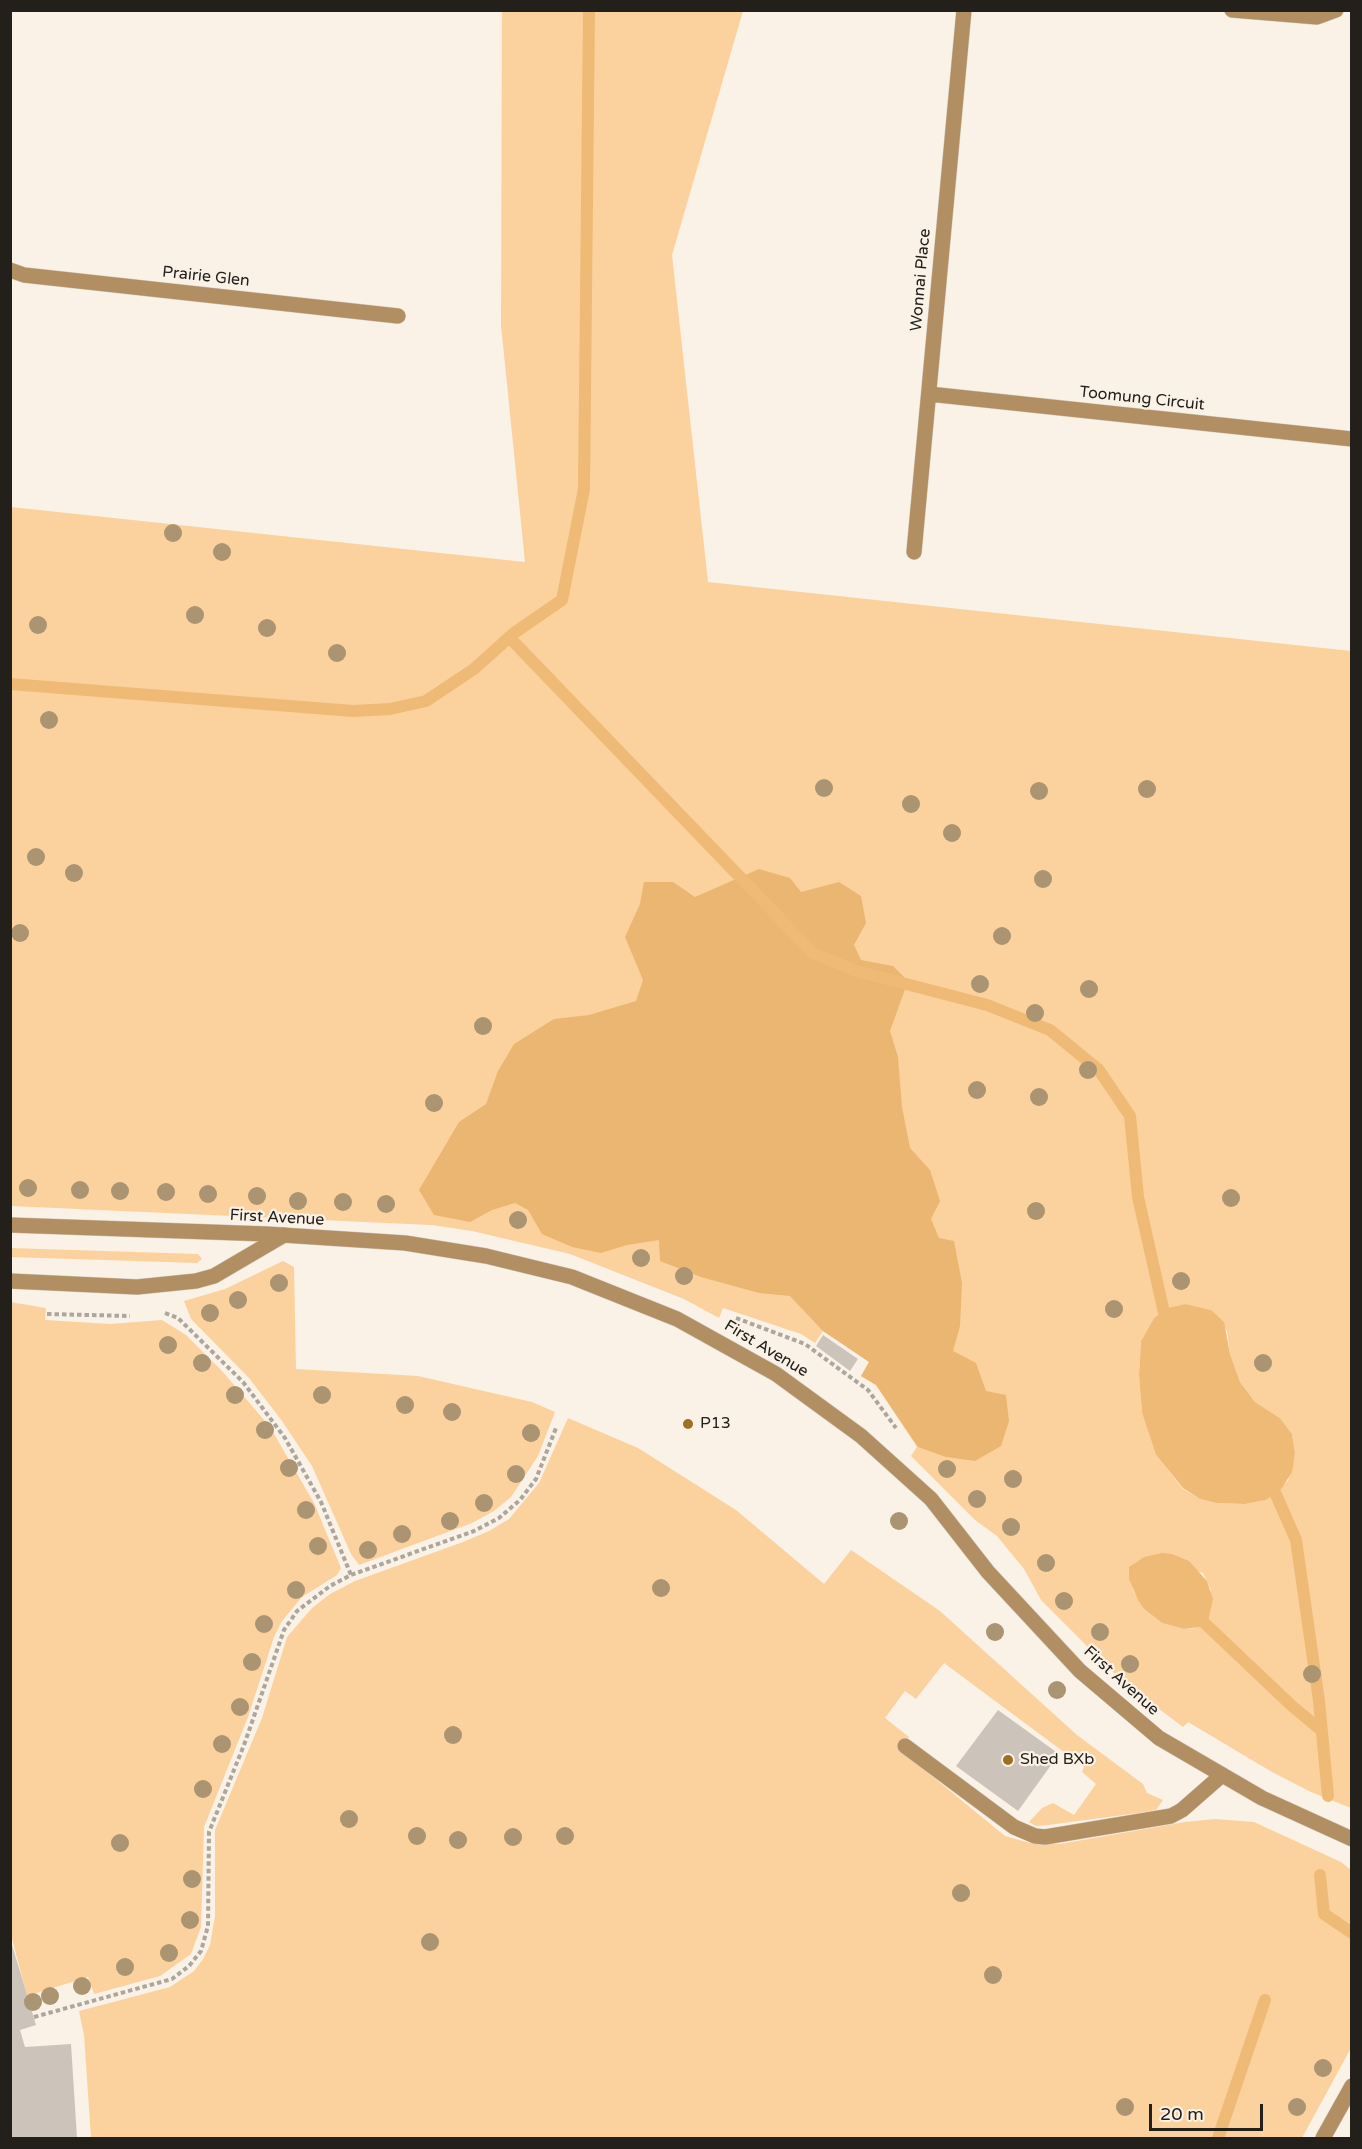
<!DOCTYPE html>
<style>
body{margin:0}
#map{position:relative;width:1362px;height:2149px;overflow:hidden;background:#faf1e7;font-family:"Varela Round",sans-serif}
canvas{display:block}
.frame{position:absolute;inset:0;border:12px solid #23201c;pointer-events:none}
.scale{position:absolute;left:1149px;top:2104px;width:114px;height:27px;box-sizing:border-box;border:3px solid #23201c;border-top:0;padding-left:8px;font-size:18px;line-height:21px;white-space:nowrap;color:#23201c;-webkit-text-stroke:4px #faf1e7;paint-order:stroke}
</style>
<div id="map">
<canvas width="1362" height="2149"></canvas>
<div class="frame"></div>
<div class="scale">20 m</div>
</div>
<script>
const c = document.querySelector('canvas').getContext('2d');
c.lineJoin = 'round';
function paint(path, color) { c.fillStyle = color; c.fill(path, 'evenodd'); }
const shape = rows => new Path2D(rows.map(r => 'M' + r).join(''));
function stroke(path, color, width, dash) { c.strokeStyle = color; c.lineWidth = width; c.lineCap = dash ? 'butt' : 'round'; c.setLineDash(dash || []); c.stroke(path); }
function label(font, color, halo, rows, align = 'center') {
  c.font = font + ' "Varela Round",sans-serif'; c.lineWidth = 4.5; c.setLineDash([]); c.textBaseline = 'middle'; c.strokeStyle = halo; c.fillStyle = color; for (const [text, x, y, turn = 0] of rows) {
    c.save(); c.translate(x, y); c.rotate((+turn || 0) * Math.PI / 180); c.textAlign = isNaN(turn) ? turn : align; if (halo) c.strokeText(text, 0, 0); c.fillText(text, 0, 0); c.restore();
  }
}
paint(shape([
 [502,11,743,11,672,255,708,582,1351,651,1351,1808,1311,1792,1272,1772,1188,1722,1183,1727,1123,1682,1041,1600,1024,1569,997,1536,975,1520,911,1456,917,1447,876,1385,861,1376,870,1362,823,1331,815,1343,801,1334,723,1308,719,1318,684,1299,570,1254,472,1231,431,1225,11,1206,11,507,525,562,501,325],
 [1186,1304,1211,1310,1227,1331,1230,1354,1240,1382,1255,1402,1280,1418,1292,1434,1295,1453,1288,1481,1266,1500,1245,1504,1216,1503,1200,1499,1183,1489,1156,1455,1142,1413,1139,1375,1141,1341,1154,1318],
 [1144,1557,1203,1573,1211,1590,1196,1628,1184,1629,1162,1623,1144,1609,1133,1590,1129,1568],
 [11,1248,198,1254,202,1259,197,1263,11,1257],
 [283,1261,294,1267,296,1369,418,1376,532,1402,555,1412,538,1456,511,1497,494,1511,472,1523,359,1565,351,1554,312,1466,282,1421,249,1378,191,1319,184,1301,225,1289],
 [10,1302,46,1308,45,1320,110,1324,162,1320,186,1335,222,1371,270,1427,314,1503,341,1568,337,1575,302,1597,282,1621,274,1637,248,1717,204,1827,201,1927,191,1954,160,1976,94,1994,88,1977,27,1996,11,1935],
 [568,1418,638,1448,736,1510,824,1584,851,1550,940,1611,1077,1735,1143,1784,1147,1793,1163,1800,1156,1810,1146,1812,1048,1825,1036,1826,1029,1822,1042,1808,1053,1803,1074,1815,1096,1784,1082,1772,1084,1767,944,1663,916,1699,905,1691,885,1718,909,1737,900,1750,1005,1836,1030,1843,1060,1844,1185,1822,1215,1819,1254,1822,1341,1862,1351,1870,1351,2048,1302,2138,91,2138,84,2035,79,2011,170,1987,194,1971,203,1959,210,1945,215,1916,215,1830,262,1718,287,1637,312,1608,330,1594,355,1581,463,1542,489,1531,509,1519,539,1483]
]), '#fbd29e');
paint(shape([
 [759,869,790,878,801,892,839,882,861,896,866,923,854,945,861,960,893,966,908,981,890,1031,898,1057,902,1107,910,1148,930,1170,940,1201,931,1219,939,1238,954,1241,962,1283,960,1326,953,1351,976,1363,986,1391,1006,1395,1009,1421,1001,1446,975,1461,946,1457,918,1447,876,1385,861,1376,869,1362,823,1331,790,1296,759,1293,701,1277,660,1261,659,1240,627,1245,601,1253,572,1247,542,1234,528,1210,515,1203,492,1210,470,1222,434,1215,419,1190,459,1122,486,1104,498,1071,514,1044,554,1019,589,1015,636,1001,643,980,625,937,640,904,644,882,673,882,695,897]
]), '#eab671');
paint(shape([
 [1186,1304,1211,1310,1224,1322,1230,1354,1240,1382,1255,1402,1280,1418,1292,1434,1295,1453,1292,1472,1282,1488,1266,1500,1245,1504,1216,1503,1200,1499,1183,1488,1156,1455,1142,1413,1139,1375,1141,1341,1154,1318,1168,1308],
 [1162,1553,1172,1554,1189,1561,1207,1581,1213,1599,1207,1626,1184,1629,1162,1623,1144,1609,1138,1600,1129,1579,1129,1567,1144,1557]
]), '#eeba75');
stroke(shape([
 [509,637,813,953,856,971,987,1005,1050,1030,1099,1070,1130,1116,1138,1197,1167,1326],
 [10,684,353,711,390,709,426,701,474,669,514,633,562,600,584,489,589,10],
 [1270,1481,1296,1540,1319,1701,1328,1796],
 [1196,1615,1292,1706,1321,1730],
 [1320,1875,1324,1914,1352,1933],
 [1218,2138,1265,2000]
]), '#eeba75', 12);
paint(shape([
 [823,1335,858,1359,850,1371,816,1346],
 [998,1710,1059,1754,1018,1811,956,1766],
 [10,1938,36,2025,20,2030,25,2047,71,2044,77,2138,10,2138]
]), '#ccc4ba');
const lane = shape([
 [10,1281,137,1287,196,1281,214,1276,284,1235],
 [905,1746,1014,1827,1035,1836,1045,1837,1171,1816,1182,1810,1222,1775]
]);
const street = shape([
 [1232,10,1317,17,1336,10],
 [10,270,24,275,398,316],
 [929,394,1352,439],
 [914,552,964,10],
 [10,1225,267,1234,405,1243,486,1256,572,1277,677,1319,776,1374,861,1436,931,1499,988,1572,1080,1671,1159,1738,1262,1798,1352,1839],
 [1323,2138,1352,2086]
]);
stroke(lane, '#d3cbc2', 16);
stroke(street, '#d3cbc2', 16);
stroke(shape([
 [165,1313,178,1318,243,1382,285,1438,321,1502,351,1575],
 [47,1314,130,1316],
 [736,1318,805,1344,868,1390,896,1428],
 [34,2017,172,1979,189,1966,201,1951,208,1926,209,1832,244,1745,284,1630,297,1611,330,1586,351,1575,474,1531,499,1518,520,1500,536,1479,556,1428]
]), '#aca69e', 4, [4.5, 3]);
stroke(lane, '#b28f62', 15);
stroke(street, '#b28f62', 15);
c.fillStyle = '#ab9472';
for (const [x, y] of [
 [173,533],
 [222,552],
 [195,615],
 [38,625],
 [267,628],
 [337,653],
 [49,720],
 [824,788],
 [1147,789],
 [1039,791],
 [911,804],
 [952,833],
 [36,857],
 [74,873],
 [1043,879],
 [20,933],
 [1002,936],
 [980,984],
 [1089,989],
 [1035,1013],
 [483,1026],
 [1088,1070],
 [977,1090],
 [1039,1097],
 [434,1103],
 [28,1188],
 [80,1190],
 [120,1191],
 [166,1192],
 [208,1194],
 [257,1196],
 [1231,1198],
 [298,1201],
 [343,1202],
 [386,1204],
 [1036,1211],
 [518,1220],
 [641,1258],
 [684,1276],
 [1181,1281],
 [279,1283],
 [238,1300],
 [1114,1309],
 [210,1313],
 [168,1345],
 [202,1363],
 [1263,1363],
 [235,1395],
 [322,1395],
 [405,1405],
 [452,1412],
 [265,1430],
 [531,1433],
 [289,1468],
 [947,1469],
 [516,1474],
 [1013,1479],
 [977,1499],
 [484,1503],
 [306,1510],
 [450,1521],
 [899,1521],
 [1011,1527],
 [402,1534],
 [318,1546],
 [368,1550],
 [1046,1563],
 [661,1588],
 [296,1590],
 [1064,1601],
 [264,1624],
 [995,1632],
 [1100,1632],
 [252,1662],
 [1130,1664],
 [1312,1674],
 [1057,1690],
 [240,1707],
 [453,1735],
 [222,1744],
 [203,1789],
 [349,1819],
 [417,1836],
 [565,1836],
 [513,1837],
 [458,1840],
 [120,1843],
 [192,1879],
 [961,1893],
 [190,1920],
 [430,1942],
 [169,1953],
 [125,1967],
 [993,1975],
 [82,1986],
 [50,1996],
 [33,2002],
 [1323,2068],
 [1125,2107],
 [1297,2107]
]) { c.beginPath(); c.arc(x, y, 9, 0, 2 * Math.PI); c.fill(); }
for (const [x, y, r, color] of [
 [688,1424,6,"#a06f24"],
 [1008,1760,6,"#a06f24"]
]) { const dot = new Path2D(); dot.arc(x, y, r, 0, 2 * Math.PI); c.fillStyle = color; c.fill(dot); stroke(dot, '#faf1e7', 2); }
label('16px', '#23201c', '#faf1e7', [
 ["Prairie Glen",206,277,6],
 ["Wonnai Place",921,280,-85],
 ["Toomung Circuit",1142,399,6],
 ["First Avenue",277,1218,3],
 ["First Avenue",766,1349,31],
 ["First Avenue",1121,1681,42]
]);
label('16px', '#23201c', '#faf1e7', [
 ["P13",700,1424],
 ["Shed BXb",1020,1760]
], 'left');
</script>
